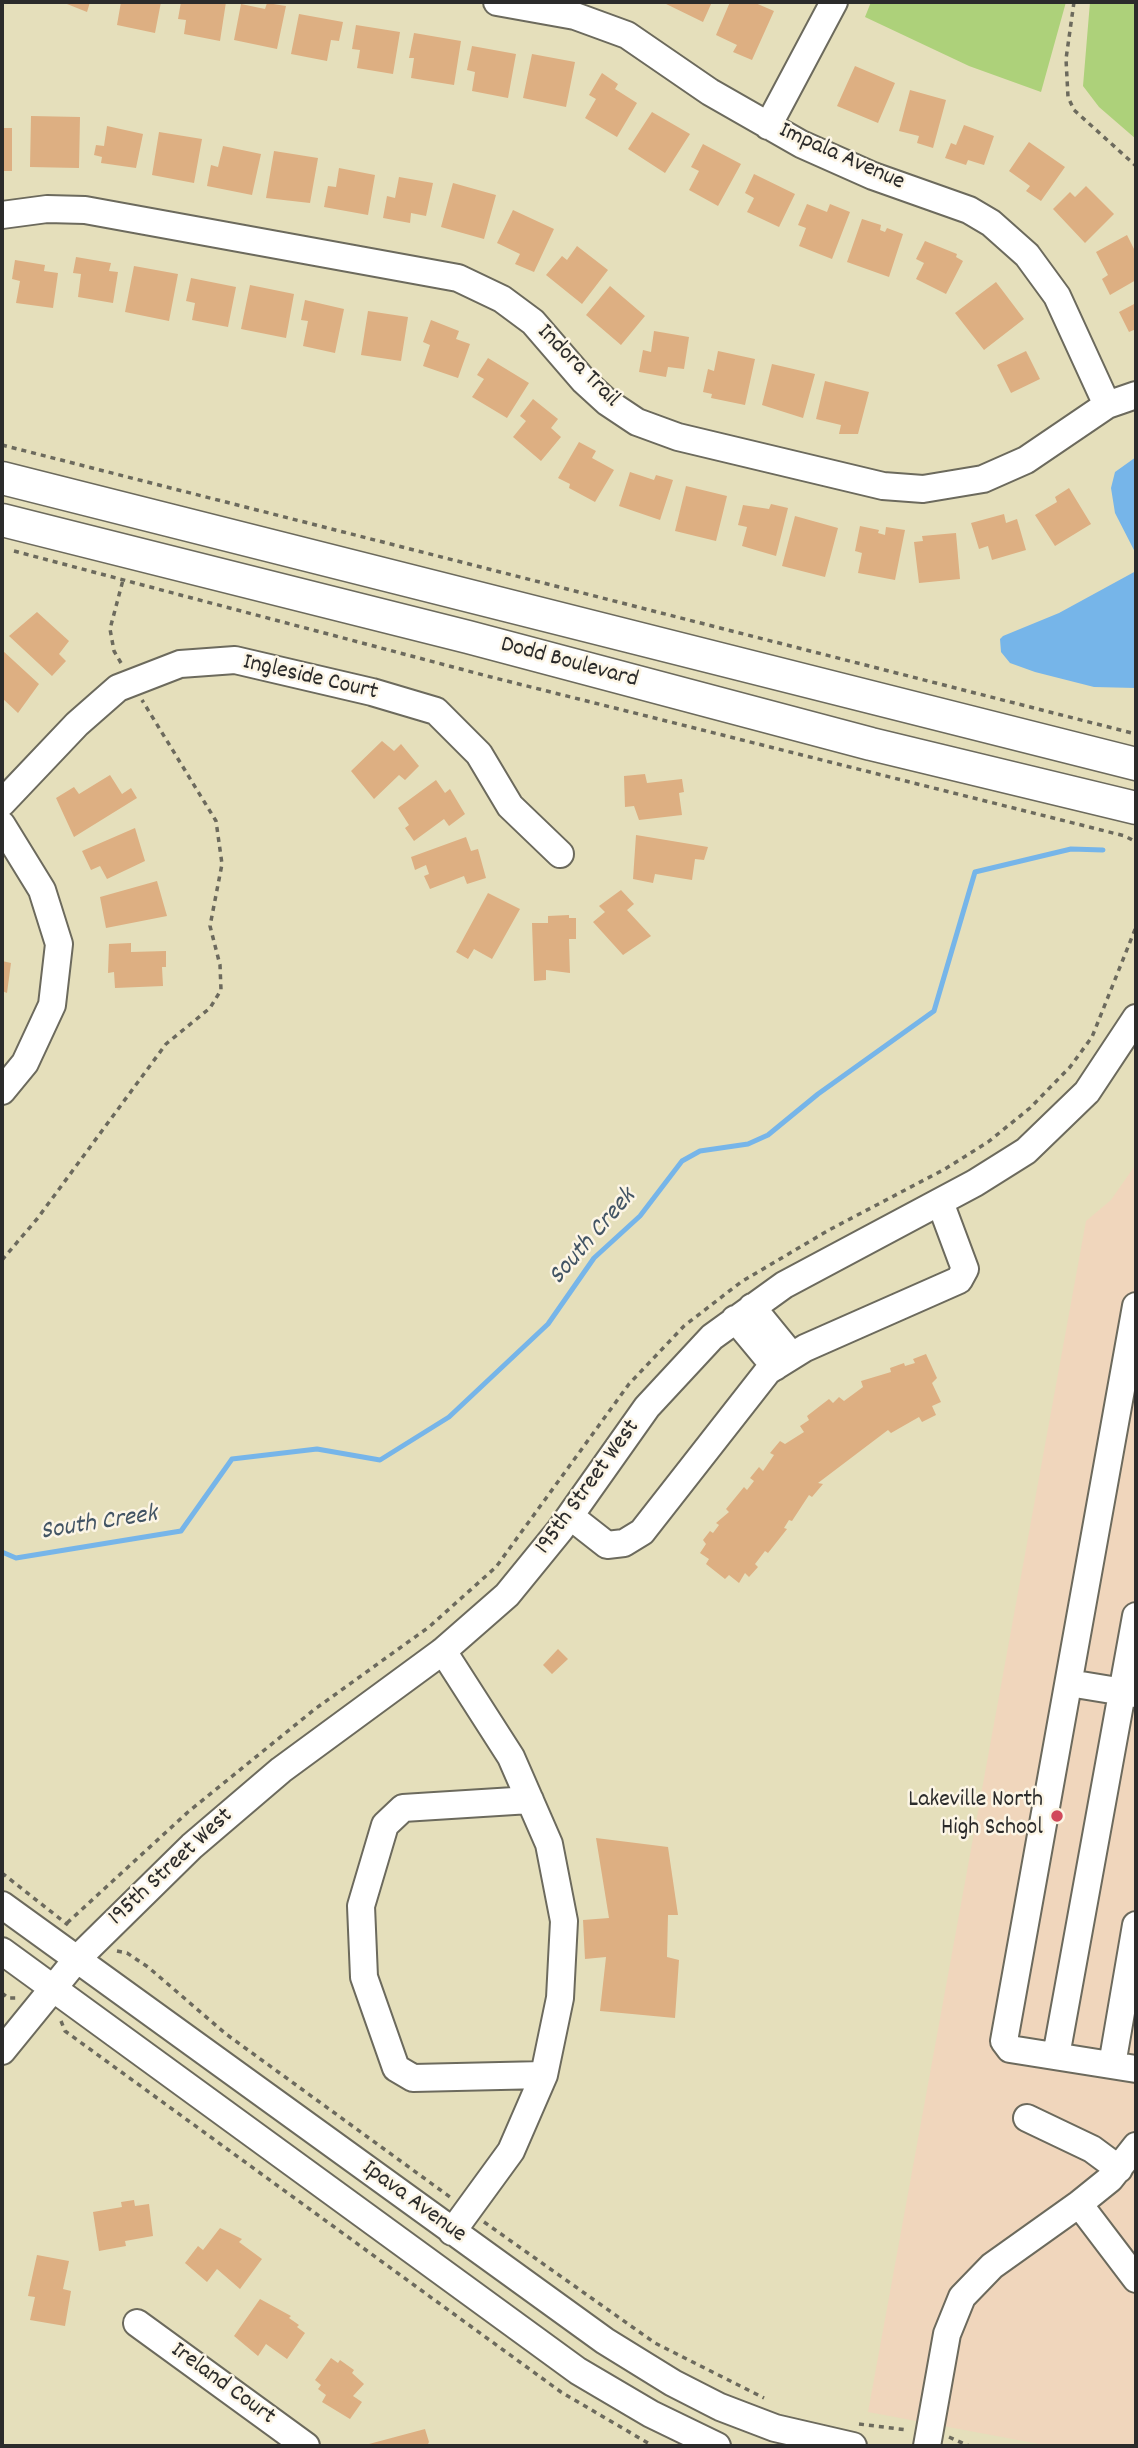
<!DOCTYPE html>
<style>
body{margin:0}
#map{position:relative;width:1138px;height:2448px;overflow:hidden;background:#e5dfbb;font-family:Dekko,sans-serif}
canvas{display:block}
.frame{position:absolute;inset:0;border:4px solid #2b2b2b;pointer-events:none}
</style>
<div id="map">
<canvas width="1138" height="2448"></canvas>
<div class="frame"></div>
</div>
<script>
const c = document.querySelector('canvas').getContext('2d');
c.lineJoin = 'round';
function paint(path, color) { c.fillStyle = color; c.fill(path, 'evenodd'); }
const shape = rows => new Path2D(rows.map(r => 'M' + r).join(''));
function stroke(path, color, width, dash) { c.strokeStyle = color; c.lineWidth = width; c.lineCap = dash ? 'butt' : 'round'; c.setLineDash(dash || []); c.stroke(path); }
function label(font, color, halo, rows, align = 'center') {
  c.font = font + ' Dekko,sans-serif'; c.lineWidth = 5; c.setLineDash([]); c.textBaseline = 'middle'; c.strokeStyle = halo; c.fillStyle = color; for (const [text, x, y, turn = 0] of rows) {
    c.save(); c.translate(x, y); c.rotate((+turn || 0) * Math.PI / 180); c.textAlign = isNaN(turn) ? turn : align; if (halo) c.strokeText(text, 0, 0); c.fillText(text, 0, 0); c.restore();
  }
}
paint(shape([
 [1136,1164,1136,2446,1050,2446,868,2412,1086,1221,1111,1200]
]), '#f0d6bc');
paint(shape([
 [871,2,1066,2,1041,92,969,66,865,17],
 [1090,2,1136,2,1136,139,1099,107,1083,86]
]), '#add17a');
paint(shape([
 [1136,457,1136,554,1115,513,1111,488,1115,472],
 [1136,571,1136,688,1094,687,1035,672,1010,663,1001,652,1000,639,1003,636,1059,613]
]), '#76b5e9');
stroke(shape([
 [2,1552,16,1558,181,1531,232,1459,317,1449,380,1460,449,1417,548,1324,594,1258,640,1216,682,1161,700,1151,748,1144,768,1135,818,1094,934,1011,975,872,1071,849,1103,850]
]), '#76b5e9', 5);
paint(shape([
 [62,2,90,2,87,12],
 [121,2,161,2,155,33,117,25],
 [181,2,226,2,220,41,184,34,186,20,178,19],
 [662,2,712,2,703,22],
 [730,2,753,2,774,11,752,60,733,52,737,45,716,35],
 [267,3,286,6,277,49,234,40,241,4,265,9],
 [299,14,343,22,339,41,331,40,327,61,291,54],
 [356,25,400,32,393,74,357,68,360,50,352,49],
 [414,33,461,41,454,85,411,78,414,58,409,58],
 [472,46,516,54,508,98,472,91,475,72,467,70],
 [532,54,575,62,566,107,523,98],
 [855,66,895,83,878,123,837,106],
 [602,73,618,84,615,89,637,103,617,137,585,118,596,99,589,95],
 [910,90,946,100,933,148,917,143,919,136,899,131],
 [652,112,690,134,665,173,628,149],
 [31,116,80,117,79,168,30,167],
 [964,125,994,136,984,165,968,160,966,165,945,158,951,143,956,145],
 [107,126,143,134,136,168,101,163,102,157,94,155,96,145,104,146],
 [2,128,12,128,12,171,2,171],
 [159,132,202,139,194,183,152,175],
 [1029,142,1065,167,1041,201,1026,191,1030,186,1009,171],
 [703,144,741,164,718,206,689,190,699,171,691,167],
 [223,146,261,154,252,195,207,186,211,165,218,167],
 [274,151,318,158,310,203,266,198],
 [339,168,375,175,368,215,324,207,328,186,336,187],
 [754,174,795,194,779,227,747,212,754,198,745,193],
 [399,177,433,183,426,216,411,213,410,223,383,218,387,196,395,198],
 [453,183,496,195,484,239,441,227],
 [1086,186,1114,214,1085,243,1053,209,1070,192,1075,197],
 [807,204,827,212,830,204,850,212,832,259,799,246,806,228,798,225],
 [513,210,554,229,534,272,515,264,520,254,497,243],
 [862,219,881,225,880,230,885,232,887,228,903,234,889,277,847,262],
 [1127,235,1136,253,1136,280,1110,295,1102,279,1108,275,1096,252],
 [925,241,957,254,956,257,963,261,946,294,916,279,924,263,916,259],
 [577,246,608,270,582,304,546,275,562,256,567,260],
 [76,257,111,263,109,271,118,272,113,303,78,297,81,274,73,273],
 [15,260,45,265,44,271,58,273,53,308,16,303,20,281,12,279],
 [134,266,178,274,169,321,125,312],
 [191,278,236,287,228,327,192,320,195,303,186,301],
 [996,282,1024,319,984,350,955,313],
 [250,285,294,294,286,338,241,329],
 [610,286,645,316,621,345,586,315],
 [305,300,344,309,335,353,303,346,308,321,301,320],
 [1136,303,1136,329,1129,332,1119,312],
 [368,311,408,317,401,361,361,355],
 [431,320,459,331,456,339,470,344,458,378,423,366,430,345,423,342],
 [654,331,689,337,684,369,668,367,666,377,639,372,643,350,651,352],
 [718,351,755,359,745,405,711,398,712,394,703,392,708,369,714,371],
 [1026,351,1040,379,1011,393,997,365],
 [488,358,529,383,507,418,472,397,484,379,477,375],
 [772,364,815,374,803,418,762,405],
 [825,381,869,392,858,434,839,434,841,425,816,419],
 [533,399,558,419,551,428,561,437,541,461,513,437,526,421,520,416],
 [579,442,596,451,592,458,614,470,595,502,569,488,570,484,558,478],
 [630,472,654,480,656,475,673,480,660,520,619,506],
 [686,486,727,496,716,541,675,531],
 [1069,488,1091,524,1055,546,1035,515,1057,502,1055,497],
 [771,504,788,508,776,556,742,546,747,527,738,525,743,505,769,509],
 [1004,514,1006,523,1017,519,1026,550,992,560,988,546,979,549,971,523],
 [795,516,838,528,825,577,782,566],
 [860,526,879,530,878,533,885,535,886,527,905,530,895,580,858,573,862,553,855,551],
 [956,533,960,579,919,583,914,542,923,541,922,536],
 [37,612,69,641,59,654,66,661,52,676,9,636],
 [2,650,39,684,18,713,2,698],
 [382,741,394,751,401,744,419,766,405,780,399,775,374,799,351,771],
 [645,774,647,783,682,779,684,792,679,793,682,815,639,820,634,806,625,807,624,776],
 [110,775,122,794,131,788,137,798,74,837,56,798,74,787,79,794],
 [436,780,445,793,450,789,465,814,449,826,444,819,414,841,405,828,409,825,398,808],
 [135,828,145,861,107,879,100,866,91,870,82,851],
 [636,835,708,847,704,860,695,859,692,880,655,874,653,883,633,879],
 [466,837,471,851,478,849,486,878,467,884,464,876,430,889,424,876,429,874,426,865,415,870,411,857],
 [157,881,167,916,106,928,100,897],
 [621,890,634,904,627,910,651,936,623,955,593,922,605,912,599,906],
 [488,893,520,909,492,959,474,949,468,959,456,952],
 [569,915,569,918,576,918,576,939,569,939,570,973,546,970,546,980,534,981,532,923,548,923,548,916],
 [131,943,131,952,166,951,166,967,162,967,163,986,115,988,114,972,108,973,109,944],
 [2,961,11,963,7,993,2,991],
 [926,1354,937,1378,932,1383,941,1402,932,1406,936,1415,922,1422,919,1417,891,1433,888,1430,818,1483,823,1484,812,1497,809,1495,792,1521,789,1520,784,1528,787,1529,768,1553,765,1551,755,1564,758,1567,749,1577,745,1573,739,1583,729,1575,725,1579,706,1564,709,1559,700,1553,706,1544,703,1540,710,1531,713,1533,719,1525,716,1523,729,1512,726,1509,744,1487,747,1490,754,1481,750,1478,759,1467,763,1471,774,1455,770,1453,780,1441,785,1444,804,1432,800,1426,809,1420,807,1416,829,1399,833,1403,839,1397,844,1401,863,1387,861,1381,891,1372,890,1368,904,1363,905,1366,915,1363,913,1359],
 [558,1649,568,1659,552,1674,543,1665],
 [596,1838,668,1847,678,1915,668,1915,667,1957,679,1960,675,2018,600,2011,606,1957,585,1959,583,1920,609,1918],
 [134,2200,135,2206,149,2204,153,2236,125,2241,126,2246,99,2251,93,2212,122,2207,121,2202],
 [220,2228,242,2239,239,2242,262,2259,240,2289,217,2269,207,2282,185,2263,198,2246,203,2250],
 [37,2255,69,2261,63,2289,71,2291,65,2326,30,2320,35,2297,28,2296],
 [260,2299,291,2316,289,2318,299,2325,297,2327,305,2333,287,2359,266,2344,258,2356,234,2336],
 [331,2358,338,2363,340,2360,354,2370,352,2373,364,2384,353,2396,362,2402,350,2419,322,2402,326,2395,318,2389,321,2385,315,2380],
 [425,2429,429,2442,427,2446,370,2446,369,2444]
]), '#ddaf82');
const minor = shape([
 [497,2,575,16,627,35,710,92,801,144,873,176,969,210,991,223,1027,255,1057,296,1107,405],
 [768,126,834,2],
 [2,215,47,209,85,210,458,278,502,299,533,322,584,381,607,402,637,422,678,437,883,486,923,489,983,479,1026,460,1107,405,1136,395],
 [2,803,77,724,118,688,180,664,235,660,372,692,436,711,479,754,510,806,560,854],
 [2,825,42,890,59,944,52,1005,25,1063,2,1091],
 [1136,1306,1004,2041,1010,2049,1136,2069],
 [752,1307,792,1356],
 [735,1319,775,1367],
 [570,1516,607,1545,624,1543,642,1532,768,1371,805,1348,959,1280,965,1269,940,1202],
 [443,1651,511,1757,549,1844,564,1921,560,1998,544,2075,511,2151,452,2232],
 [1069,1683,1136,1694],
 [530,1800,403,1808,385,1825,361,1906,364,1977,396,2068,413,2078,544,2075],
 [2,1905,605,2341,673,2383,720,2407,775,2428,853,2446],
 [2,1951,578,2371,651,2414,717,2446],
 [2,2051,77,1959,192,1846,281,1770,443,1651,507,1595,560,1530,647,1407,712,1337,784,1285,975,1183,1026,1151,1087,1092,1136,1018],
 [1056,2056,1136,1616],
 [1112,2065,1136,1925],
 [1027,2118,1092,2149,1119,2169],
 [1079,2204,1136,2279],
 [137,2323,306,2446],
 [927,2446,947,2334,962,2297,992,2266,1079,2204,1110,2179,1136,2146]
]);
const major = shape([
 [2,478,1136,764],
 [2,520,468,637,871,744,1136,808]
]);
stroke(minor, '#6c6a5d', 30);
stroke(major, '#6c6a5d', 35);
stroke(shape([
 [1074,2,1066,59,1068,97,1074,110,1136,166],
 [2,445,1136,734],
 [14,551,487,676,1125,836,1136,842],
 [121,663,114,651,110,629,123,580],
 [2,1260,37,1219,166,1044,210,1008,221,990,220,965,210,926,222,864,216,821,142,700],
 [2,1873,68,1925],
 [67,1923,188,1812,315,1709,429,1627,496,1567,629,1384,684,1326,741,1282,829,1230,945,1169,988,1142,1030,1108,1070,1067,1092,1037,1136,927],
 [117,1951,127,1953,148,1967,226,2034,450,2197],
 [2,1993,8,1998,19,1998],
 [61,2021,65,2031,561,2392,653,2446],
 [484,2222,655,2343,764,2398],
 [859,2424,907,2430],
 [949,2437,969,2446]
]), '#6c6a5d', 3.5, [5, 5]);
stroke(minor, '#fff', 26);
stroke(major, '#fff', 32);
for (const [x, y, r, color] of [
 [1057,1816,7,"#d1495b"]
]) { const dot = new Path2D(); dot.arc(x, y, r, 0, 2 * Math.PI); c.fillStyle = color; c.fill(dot); stroke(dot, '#fcf5e5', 2.5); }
label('24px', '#2b2b2b', '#fcf5e5', [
 ["Impala Avenue",841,158,24],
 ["Indora Trail",577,367,45],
 ["Dodd Boulevard",569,664,15],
 ["Ingleside Court",310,679,13],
 ["195th Street West",589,1488,-54],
 ["195th Street West",172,1868,-43],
 ["Ipava Avenue",413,2203,36],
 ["Ireland Court",222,2385,36]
]);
label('24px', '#2b2b2b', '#fcf5e5', [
 ["Lakeville North",1043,1802],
 ["High School",1043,1830]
], 'right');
label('italic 26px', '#425464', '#fcf5e5', [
 ["South Creek",594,1238,-49],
 ["South Creek",99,1525,-9]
]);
</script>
